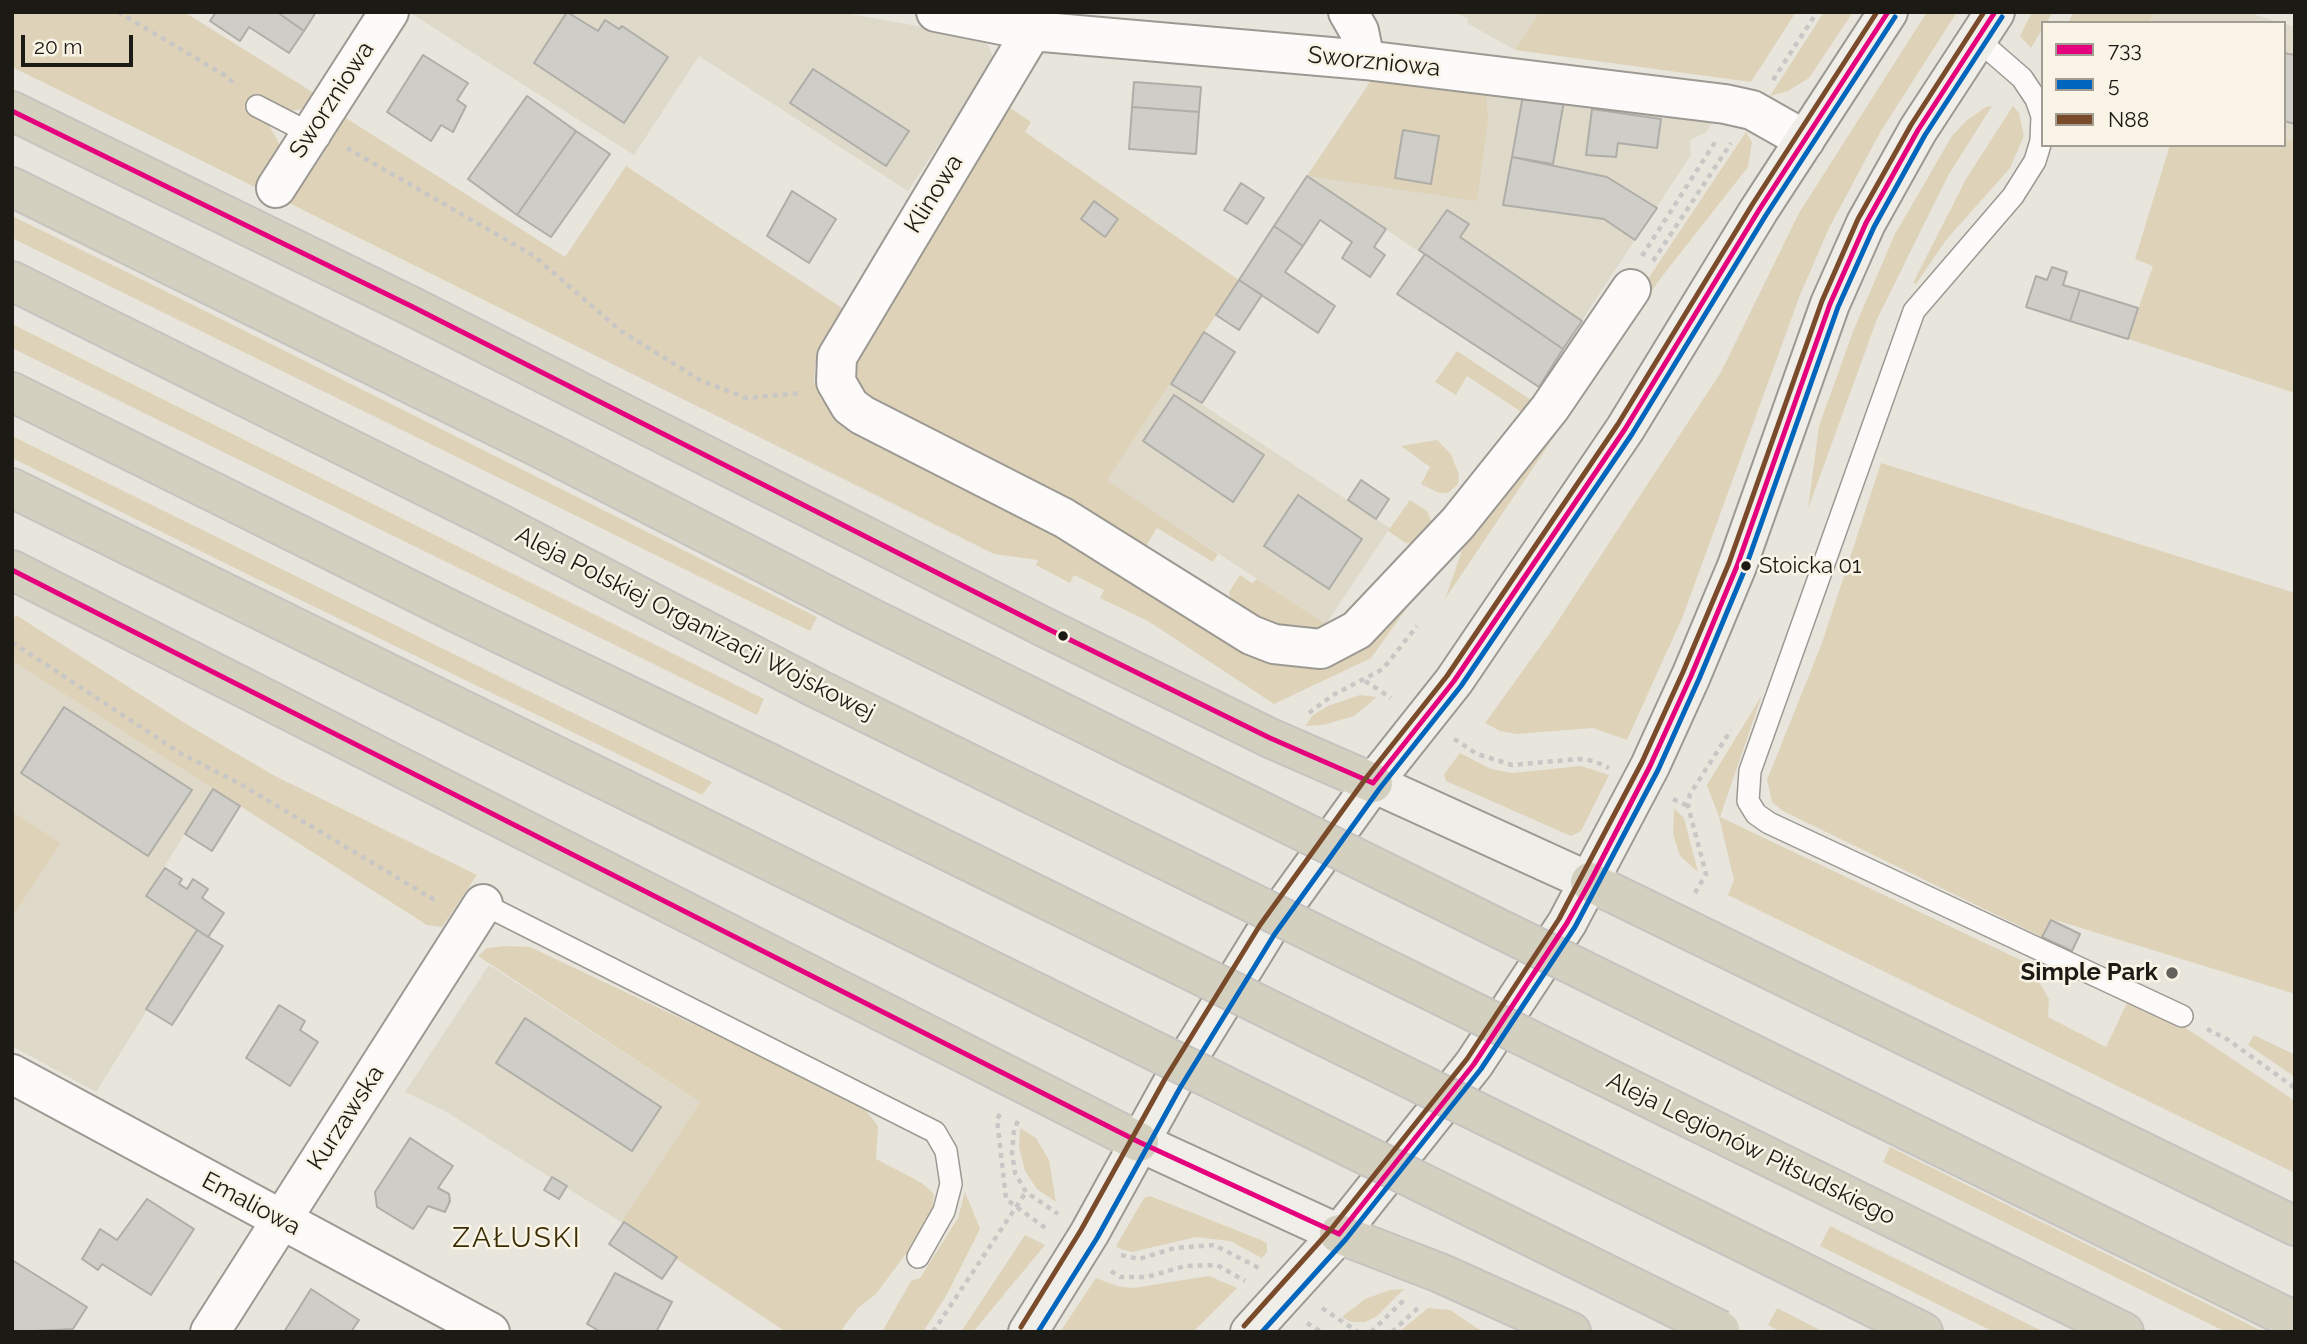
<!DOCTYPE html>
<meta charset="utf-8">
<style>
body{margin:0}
#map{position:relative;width:2307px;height:1344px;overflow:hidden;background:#e8e5dd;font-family:Raleway,sans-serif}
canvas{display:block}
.frame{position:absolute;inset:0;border:14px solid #1c1a15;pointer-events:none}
.legend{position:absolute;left:2041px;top:21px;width:245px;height:126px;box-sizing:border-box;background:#faf4e7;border:2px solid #a19d93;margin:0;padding:9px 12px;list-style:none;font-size:21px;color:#1c1a15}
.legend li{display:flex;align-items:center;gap:14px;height:35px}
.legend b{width:35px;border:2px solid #a19d93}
.scale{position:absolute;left:21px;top:35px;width:112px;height:32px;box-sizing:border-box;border:4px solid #1c1a15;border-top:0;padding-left:9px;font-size:21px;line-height:24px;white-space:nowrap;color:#1c1a15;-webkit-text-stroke:5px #faf4e7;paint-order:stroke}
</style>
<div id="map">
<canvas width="2307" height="1344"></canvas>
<div class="frame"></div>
<ul class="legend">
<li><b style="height:9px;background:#e5007d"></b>733</li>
<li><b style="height:9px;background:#0065bd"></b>5</li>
<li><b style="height:9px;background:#7a4b2a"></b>N88</li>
</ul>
<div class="scale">20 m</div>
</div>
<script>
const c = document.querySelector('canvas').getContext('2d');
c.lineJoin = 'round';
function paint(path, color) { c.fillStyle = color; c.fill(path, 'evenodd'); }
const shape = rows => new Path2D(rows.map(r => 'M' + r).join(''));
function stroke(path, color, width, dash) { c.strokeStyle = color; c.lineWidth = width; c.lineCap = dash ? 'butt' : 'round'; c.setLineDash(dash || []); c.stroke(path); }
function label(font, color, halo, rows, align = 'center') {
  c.font = font + ' Raleway,sans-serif'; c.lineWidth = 5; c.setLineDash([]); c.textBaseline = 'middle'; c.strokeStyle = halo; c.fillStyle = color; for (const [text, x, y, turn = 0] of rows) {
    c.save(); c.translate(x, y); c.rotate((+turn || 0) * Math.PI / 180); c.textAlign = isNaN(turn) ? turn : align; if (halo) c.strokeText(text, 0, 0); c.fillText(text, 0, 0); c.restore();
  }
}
paint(shape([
 [414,12,839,12,985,38,994,60,908,191,699,56,634,155,412,14],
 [1454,12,1539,12,1515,50,1467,23,1468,19],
 [2155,12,2247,12,2281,23,2149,23],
 [2284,24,2295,27,2295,142,2284,138],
 [1374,76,1714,121,1706,132,1690,140,1691,155,1563,349,1307,176],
 [1171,384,1390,528,1326,624,1106,480],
 [12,661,213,789,146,896,197,930,96,1092,12,1046,12,918,61,843,12,811],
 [489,965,700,1102,621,1222,445,1111,405,1092]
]), '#dfd9ca');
paint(shape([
 [12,12,184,12,322,98,311,108,287,111,260,96,251,113,269,125,281,147,265,192,12,67],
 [1539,12,1796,12,1751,82,1515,50],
 [1824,12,1853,12,1809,78,1788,91,1770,96],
 [1927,12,1957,12,1881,131,1830,226,1800,295,1683,616,1627,740,1593,728,1517,734,1500,731,1485,723,1550,633,1721,372,1799,213],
 [2032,12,2053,12,2046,23,2043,23,2043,28,2031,48,2020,36],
 [2074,12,2155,12,2149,23,2068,23],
 [1374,76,1486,90,1488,120,1477,201,1307,176],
 [1006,105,1031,122,1025,132,1239,280,1107,480,1218,554,1213,562,1157,528,1143,551,864,396,857,380,858,357],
 [1992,106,1949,174,1877,319,1808,509,1819,426,1854,329,1895,234,1952,136,1967,120,1986,107],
 [2013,106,2019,113,2024,136,2010,168,1946,240,1916,284,1913,283,1966,179],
 [338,113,565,257,626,166,845,310,818,354,815,366,814,382,821,399,837,420,1006,503,1268,658,1414,589,1416,595,1371,658,1274,704,1148,621,1100,598,1104,590,1074,575,1070,583,1036,565,1038,560,994,554,283,200],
 [1746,132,1752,142,1748,167,1660,279,1445,599,1467,536,1514,480],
 [2284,138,2295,142,2295,393,2128,339,2153,266,2135,259,2170,145,2284,145],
 [12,216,147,282,817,617,810,631,12,238],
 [12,324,764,699,757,715,12,348],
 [1457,351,1531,400,1526,415,1467,376,1456,395,1435,382],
 [12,436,630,741,712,782,702,795,247,574,12,458],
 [1437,440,1451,454,1459,475,1458,484,1448,493,1439,493,1421,484,1430,467,1401,446],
 [1881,463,2295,593,2295,994,2052,919,2042,937,1783,811,1772,802,1767,780,1822,643],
 [1410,500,1427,511,1432,523,1414,543,1406,543,1388,531],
 [1240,575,1252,583,1257,579,1332,628,1320,633,1277,631,1231,601,1229,592],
 [16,615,188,725,275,776,477,875,442,927,427,925,12,661,12,622],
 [1360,695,1377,697,1354,716,1323,725,1305,726,1313,715,1328,706],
 [1762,695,1720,817,2029,964,2049,999,2048,1017,2106,1047,2128,1001,2180,1024,2295,1101,2295,1173,1728,895,1734,880,1719,817,1707,785],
 [1460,753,1491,769,1512,773,1581,766,1609,775,1581,831,1571,836,1446,781,1444,774],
 [1674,808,1684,818,1698,872,1680,856,1673,834],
 [12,811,61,843,12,918],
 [505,946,530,947,860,1103,878,1126,876,1159,922,1183,934,1194,931,1220,876,1294,858,1308,840,1332,786,1332,621,1222,700,1102,478,956,487,948],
 [2254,1035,2295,1055,2295,1077,2248,1045],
 [1020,1128,1036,1138,1049,1160,1056,1202,1037,1189,1025,1171,1019,1147],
 [1890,1147,2264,1332,2226,1332,1883,1162],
 [965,1192,980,1229,946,1296,923,1332,882,1332,911,1281,920,1278,958,1218],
 [1150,1196,1261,1240,1267,1243,1267,1252,1262,1258,1230,1241,1196,1237,1132,1252,1120,1249,1116,1246,1144,1198],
 [1830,1226,2044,1332,1994,1332,1820,1246],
 [1025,1235,1045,1245,973,1332,961,1332],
 [1209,1276,1237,1288,1193,1332,1060,1332,1096,1278,1117,1286,1133,1288],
 [1404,1289,1377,1316,1365,1322,1351,1322,1342,1317,1365,1299,1390,1290],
 [1428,1308,1450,1310,1483,1332,1399,1332],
 [1777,1308,1824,1332,1781,1332,1768,1325]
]), '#ded3b9');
const building = shape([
 [216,12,277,12,304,31,289,53,249,27,240,41,210,21,216,12],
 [277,12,316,12,304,31,277,12],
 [567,12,598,31,605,20,619,29,622,26,668,57,624,123,534,63,567,12],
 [2284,53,2295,55,2295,124,2284,121,2284,53],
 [423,55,468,83,457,100,466,106,453,132,441,125,431,141,387,112,423,55],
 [813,69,909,131,886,166,790,103,813,69],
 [1134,82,1201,87,1199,112,1132,107,1134,82],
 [1523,95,1564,101,1553,164,1512,157,1523,95],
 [527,96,576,131,517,215,468,179,527,96],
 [1132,107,1199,112,1196,154,1129,149,1132,107],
 [1592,109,1661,119,1657,148,1618,143,1616,157,1586,155,1592,109],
 [1403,130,1439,136,1431,184,1395,178,1403,130],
 [576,131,610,154,551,237,517,215,576,131],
 [1512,157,1607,177,1657,208,1635,240,1604,219,1503,205,1512,157],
 [1307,176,1386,229,1374,247,1385,255,1370,277,1342,258,1352,242,1320,220,1303,246,1274,226,1307,176],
 [1241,183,1264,198,1247,224,1224,210,1241,183],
 [792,191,836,219,809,263,767,236,792,191],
 [1094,201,1118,219,1105,237,1081,219,1094,201],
 [1447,210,1469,224,1460,237,1582,321,1563,349,1419,250,1447,210],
 [1274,226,1303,246,1285,272,1335,306,1318,333,1239,280,1274,226],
 [1425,254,1563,349,1539,387,1397,294,1425,254],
 [2052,267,2067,272,2063,285,2080,290,2070,321,2026,307,2036,276,2047,280,2052,267],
 [1239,280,1262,295,1239,330,1216,315,1239,280],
 [2080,290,2138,308,2128,339,2070,321,2080,290],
 [1204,332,1235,352,1202,403,1171,384,1204,332],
 [1174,395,1264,455,1233,502,1143,441,1174,395],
 [1361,480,1389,499,1376,519,1348,500,1361,480],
 [1298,495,1362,539,1329,589,1264,546,1298,495],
 [64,707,192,790,148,856,21,773,64,707],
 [213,789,240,806,212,851,185,834,213,789],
 [165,868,182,879,179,884,187,889,193,879,208,889,202,898,224,913,208,937,146,896,165,868],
 [2051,920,2080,934,2072,951,2042,937,2051,920],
 [197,930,223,946,172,1025,146,1009,197,930],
 [279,1005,305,1021,300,1030,318,1042,290,1086,246,1058,279,1005],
 [525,1018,661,1107,632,1151,496,1063,525,1018],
 [410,1138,453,1166,438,1188,449,1194,450,1201,445,1212,428,1206,413,1229,377,1207,375,1192,410,1138],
 [552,1177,567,1186,559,1199,544,1190,552,1177],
 [147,1199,194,1229,151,1295,102,1264,98,1270,82,1259,100,1229,117,1240,147,1199],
 [624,1222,677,1257,662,1279,609,1244,624,1222],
 [12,1260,87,1307,73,1329,12,1332,12,1260],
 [615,1273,672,1302,656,1332,601,1332,587,1324,615,1273],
 [311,1289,359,1320,351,1332,284,1332,311,1289]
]);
paint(building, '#cfcdc7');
stroke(building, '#afada7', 2);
const lane = shape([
 [1977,39,2022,78,2036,99,2042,116,2041,141,2035,161,2013,196,1914,311,1750,771,1748,801,1756,814,1769,823,2182,1016],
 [257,106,319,138],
 [483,904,935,1132,946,1151,951,1184,944,1211,918,1257]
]);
const street = shape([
 [936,12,1032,31,1365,60,1725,104,1752,110,1805,140],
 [1348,12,1359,31,1365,60],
 [1032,31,837,357,836,382,850,406,862,415,1064,518,1251,635,1274,644,1321,649,1357,630,1458,523,1550,408,1631,289],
 [276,188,389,12],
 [12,1074,490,1332],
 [210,1332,483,904]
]);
const secondary = shape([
 [1373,783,1590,882],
 [1139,1142,1339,1234],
 [1028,1332,1089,1234,1172,1084,1267,930,1373,783,1454,681,1625,429,1759,210,1888,12],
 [1250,1332,1339,1234,1474,1064,1567,923,1650,766,1691,676,1737,566,1830,304,1866,223,1918,130,1995,12]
]);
const highway = shape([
 [12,111,413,307,1046,628,1270,738,1373,783],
 [12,187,540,448,865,615],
 [12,281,487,517,816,688],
 [12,392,453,611,769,763],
 [12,488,717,835],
 [12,570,1139,1142],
 [1590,882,2295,1226],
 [1868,1111,2295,1321],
 [1819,1182,2124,1332],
 [1339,1234,1440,1273,1571,1332],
 [1770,1256,1923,1332]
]);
stroke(lane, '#9c9993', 24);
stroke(street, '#9c9993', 42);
stroke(secondary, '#9c9993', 42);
stroke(highway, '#c5c3c0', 42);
stroke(shape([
 [118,12,226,76,237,86],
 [1773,80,1817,12],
 [347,148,534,256,621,331,700,380,746,398,802,393],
 [1642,256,1717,139],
 [1653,261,1731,143],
 [12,642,180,753,242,785,438,902],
 [1365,681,1391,698],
 [1309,713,1333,695,1383,669,1417,626],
 [1454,739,1477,754,1512,765,1579,759,1594,761,1609,768],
 [1673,799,1688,806],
 [1695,893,1706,874,1688,806,1690,794,1731,730],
 [2207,1029,2227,1039,2295,1088],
 [1000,1114,997,1119,1006,1199,1048,1230],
 [1018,1121,1014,1130,1012,1153,1015,1173,1026,1192,1058,1214],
 [1121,1255,1139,1259,1175,1248,1214,1245,1259,1268],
 [1111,1271,1120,1277,1147,1277,1185,1266,1217,1265,1245,1281],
 [1322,1308,1358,1332],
 [1307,1323,1321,1332],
 [933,1332,1026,1192],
 [1371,1332,1405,1299],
 [1392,1332,1420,1306]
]), '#c8c7c5', 4.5, [5, 5]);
stroke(lane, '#fcfbfa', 21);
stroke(street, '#fcfbfa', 38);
stroke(secondary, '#f0eee8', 38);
stroke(highway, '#d4d0c0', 38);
const highwayBridge = shape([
 [865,615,1868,1111],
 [816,688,1819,1182],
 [769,763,1770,1256],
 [717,835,1720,1330]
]);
stroke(highwayBridge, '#c5c3c0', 42, []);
stroke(highwayBridge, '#d4d0c0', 38);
stroke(shape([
 [12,111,413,307,1046,628,1270,738,1373,783],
 [12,570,1139,1142,1339,1234],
 [1373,783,1454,681,1625,429,1759,210,1888,12],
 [1339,1234,1474,1064,1567,923,1590,882,1650,766,1691,676,1737,566,1830,304,1866,223,1918,130,1995,12]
]), '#e5007d', 5);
stroke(shape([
 [1038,1332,1097,1238,1180,1088,1274,935,1380,788,1461,686,1632,434,1766,215,1895,17],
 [1262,1332,1346,1239,1481,1069,1575,927,1658,770,1699,679,1745,569,1838,307,1874,227,1925,135,2002,17]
]), '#0065bd', 5);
stroke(shape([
 [1244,1326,1332,1228,1467,1059,1559,919,1642,762,1683,672,1729,563,1822,301,1858,219,1911,125,1984,12],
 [1021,1327,1081,1230,1165,1079,1260,925,1366,778,1447,676,1618,424,1752,205,1877,12]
]), '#7a4b2a', 5);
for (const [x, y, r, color] of [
 [1746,566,6,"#1c1a15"],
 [1063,636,6,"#1c1a15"],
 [2172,973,7,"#63615b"]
]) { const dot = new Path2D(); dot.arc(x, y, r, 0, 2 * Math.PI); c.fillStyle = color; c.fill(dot); stroke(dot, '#faf4e7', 2.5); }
label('22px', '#1c1a15', '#faf4e7', [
 ["Stoicka 01",1759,566]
], 'left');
label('24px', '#1c1a15', '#faf4e7', [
 ["Sworzniowa",1374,62,6],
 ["Sworzniowa",332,100,-57],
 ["Klinowa",934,194,-58],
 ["Aleja Polskiej Organizacji Wojskowej",695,624,27],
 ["Kurzawska",346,1118,-57],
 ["Aleja Legionów Piłsudskiego",1751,1149,26],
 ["Emaliowa",251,1204,28]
]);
label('bold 24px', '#1c1a15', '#faf4e7', [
 ["Simple Park",2158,973]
], 'right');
c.letterSpacing = '2px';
label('28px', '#3a2c02', '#faf4e7', [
 ["ZAŁUSKI",517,1239]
]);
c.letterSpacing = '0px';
</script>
